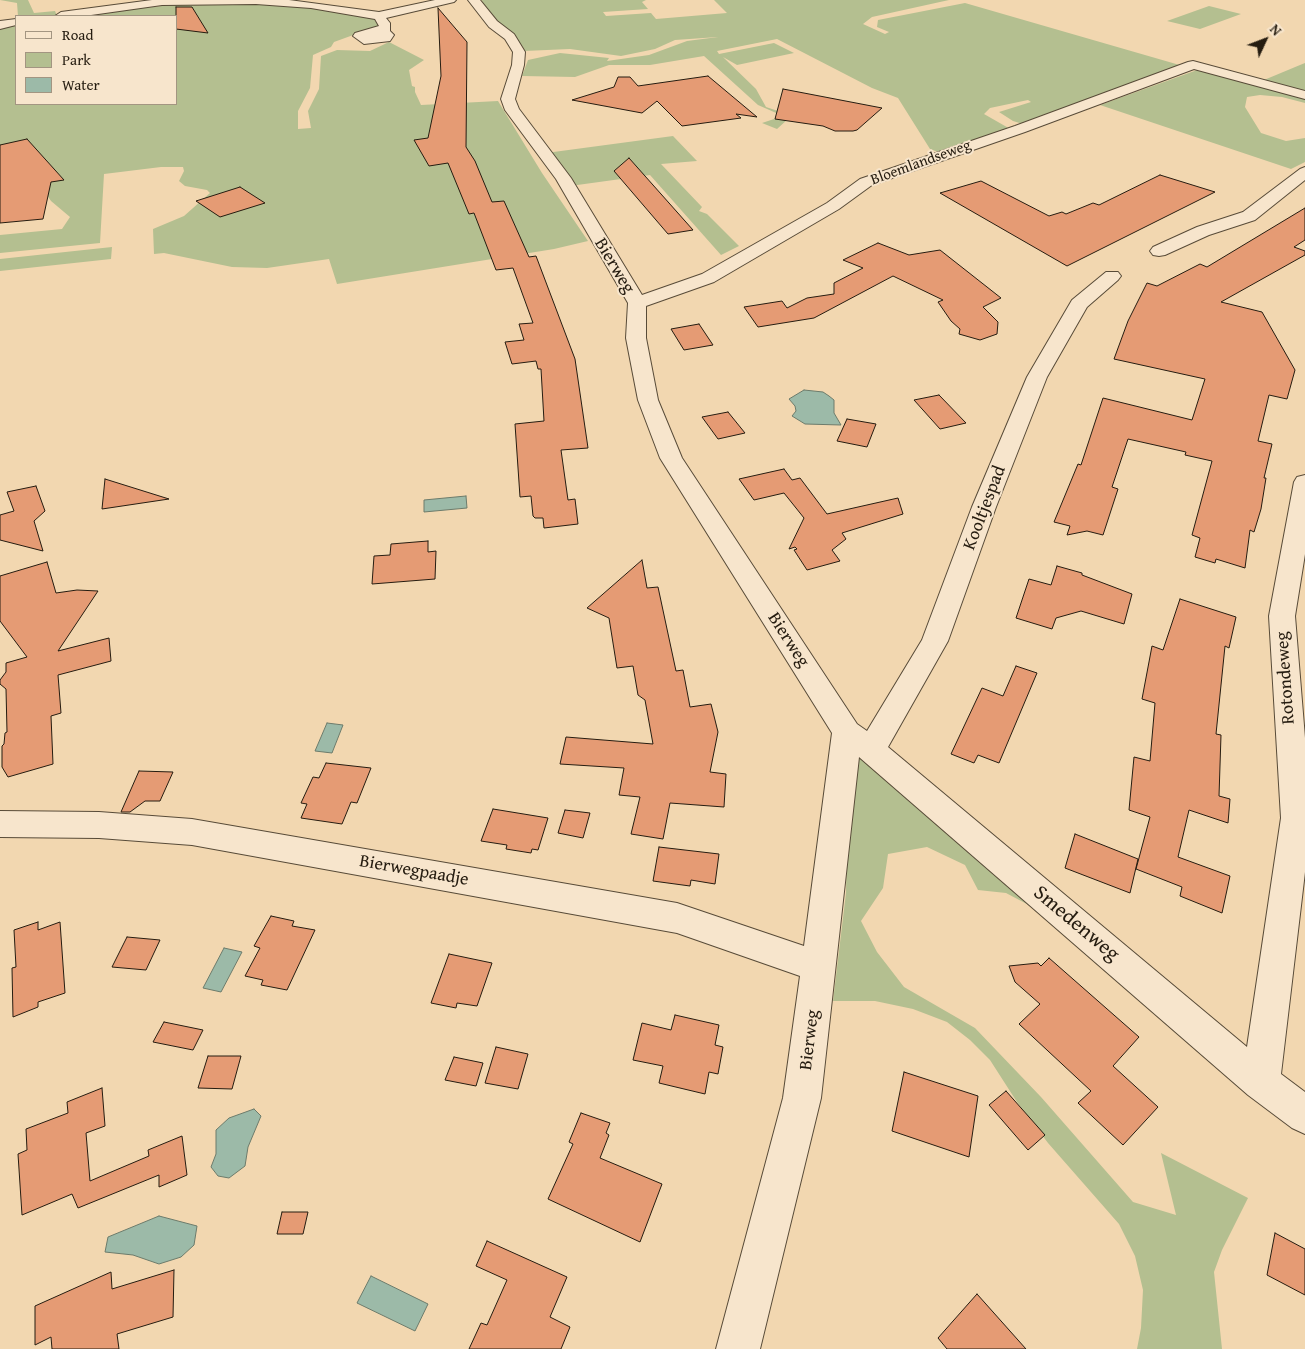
<!DOCTYPE html>
<style>
body{margin:0}
#map{position:relative;width:1305px;height:1349px;overflow:hidden;background:#f2d7b0;font-family:"Gentium Book Plus",serif}
canvas{display:block}
.legend{position:absolute;left:15px;top:15px;width:162px;height:90px;box-sizing:border-box;background:#f7e5cc;border:1px solid #a39581;margin:0;padding:6px 9px;list-style:none;font-size:15px;color:#251c10}
.legend li{display:flex;align-items:center;gap:10px;height:25px}
.legend b{width:25px;border:1px solid #a39581}
.north{position:absolute;left:1240px;top:15px;width:50px;height:50px;-webkit-text-stroke:4px #f7e5cc;paint-order:stroke;rotate:47deg;font-size:14px;font-weight:700;line-height:20px;text-align:center;color:#251c10}
.north::after{content:'';display:block;margin:auto;width:18px;height:22px;background:#251c10;clip-path:polygon(50% 0,100% 100%,50% 72%,0 100%)}
</style>
<div id="map">
<canvas width="1305" height="1349"></canvas>
<ul class="legend">
<li><b style="height:6px;background:#f7e5cc"></b>Road</li>
<li><b style="height:14px;background:#b4bf90"></b>Park</li>
<li><b style="height:14px;background:#9cbaa8"></b>Water</li>
</ul>
<div class="north">N</div>
</div>
<script>
const c = document.querySelector('canvas').getContext('2d');
c.lineJoin = 'round';
function paint(path, color) { c.fillStyle = color; c.fill(path, 'evenodd'); }
const shape = rows => new Path2D(rows.map(r => 'M' + r).join(''));
function stroke(path, color, width, dash) { c.strokeStyle = color; c.lineWidth = width; c.lineCap = dash ? 'butt' : 'round'; c.setLineDash(dash || []); c.stroke(path); }
function label(font, color, halo, rows, align = 'center') {
  c.font = font + ' "Gentium Book Plus",serif'; c.lineWidth = 4; c.setLineDash([]); c.textBaseline = 'middle'; c.strokeStyle = halo; c.fillStyle = color; for (const [text, x, y, turn = 0] of rows) {
    c.save(); c.translate(x, y); c.rotate((+turn || 0) * Math.PI / 180); c.textAlign = isNaN(turn) ? turn : align; if (halo) c.strokeText(text, 0, 0); c.fillText(text, 0, 0); c.restore();
  }
}
paint(shape([
 [0,0,28,0,34,13,55,11,57,16,18,16,17,3],
 [482,0,646,0,642,2,648,9,603,12,606,16,651,13,656,19,727,13,714,0,949,0,872,17,863,24,885,34,889,32,877,27,878,20,965,3,1183,66,1026,125,1013,121,999,112,1031,102,1028,100,990,108,984,114,1012,130,941,153,930,149,898,98,872,88,777,39,717,51,719,54,774,43,794,53,737,65,723,57,756,89,766,107,787,114,788,119,777,129,762,123,783,116,758,105,704,56,650,65,609,65,575,77,522,76,528,60,560,53,609,58,607,61,649,55,687,41,718,37,675,40,655,49,621,56,570,49,524,51,523,47,514,38,484,13],
 [195,2,292,4,375,17,379,22,378,26,334,42,331,47,313,55,310,88,298,111,298,129,311,128,308,111,319,89,321,56,337,50,370,51,389,42,424,60,409,70,412,86,415,87,415,92,421,105,498,101,542,173,588,241,554,249,337,284,329,259,267,268,232,267,164,253,154,254,153,229,184,216,210,193,207,190,185,186,179,181,184,171,183,167,161,167,104,174,100,243,0,253,0,235,62,229,70,217,51,201,45,192,0,197,0,26,16,24,16,104,176,104,176,16,76,16],
 [1209,6,1241,14,1200,29,1167,21],
 [1305,63,1305,91,1264,80,1300,65],
 [1200,69,1305,96,1305,103,1282,97,1260,95,1247,97,1245,107,1261,133,1286,141,1305,138,1305,162,1291,169,1100,105],
 [673,136,697,161,661,164,702,207,699,211,707,214,739,246,721,255,650,175,570,186,546,153],
 [112,247,111,259,0,271,0,259],
 [859,753,1059,921,1006,893,978,890,965,865,927,847,888,854,883,888,861,921,877,952,904,987,975,1028,1041,1097,1133,1202,1176,1215,1161,1153,1248,1198,1222,1250,1214,1272,1222,1349,1137,1349,1141,1328,1143,1290,1135,1256,1119,1224,1048,1143,1017,1102,990,1060,970,1040,947,1022,913,1009,875,1001,833,1001,846,893,848,774]
]), '#b4bf90');
const water = shape([
 [804,390,823,392,829,396,834,400,834,413,841,425,805,424,792,416,796,411,795,406,789,399,804,390],
 [466,496,467,508,424,512,424,500,466,496],
 [327,723,343,725,332,753,315,751,327,723],
 [224,948,242,952,221,992,203,988,224,948],
 [254,1109,261,1116,248,1147,245,1166,229,1178,218,1176,211,1167,216,1154,216,1130,229,1118,254,1109],
 [159,1216,197,1226,194,1245,181,1257,159,1264,133,1255,105,1252,108,1237,159,1216],
 [371,1276,428,1304,415,1331,357,1303,371,1276]
]);
paint(water, '#9cbaa8');
stroke(water, '#6c7b6b', 1);
const building = shape([
 [176,7,192,7,208,33,176,29,176,7],
 [438,8,467,42,466,147,475,161,492,202,504,201,529,257,536,256,575,359,588,448,561,450,568,500,575,499,578,524,544,528,543,518,535,518,533,516,531,496,520,497,515,424,544,421,541,369,538,369,536,361,512,364,505,342,524,340,519,324,533,323,513,268,496,270,474,213,469,214,448,163,429,166,414,140,428,138,441,76,438,8],
 [708,76,757,117,736,114,741,118,682,126,657,101,642,113,572,100,614,87,618,77,630,77,638,86,708,76],
 [783,89,882,108,857,130,853,131,835,131,823,126,775,119,783,89],
 [27,139,64,180,51,182,43,219,0,223,0,145,27,139],
 [629,158,693,230,668,234,614,171,629,158],
 [1160,175,1215,192,1067,266,940,193,981,181,1049,216,1062,212,1066,214,1093,203,1099,205,1160,175],
 [240,187,265,203,220,217,196,201,240,187],
 [1305,208,1305,240,1294,247,1305,251,1305,255,1221,302,1262,312,1295,370,1287,399,1269,395,1258,441,1272,444,1264,478,1266,478,1261,509,1254,532,1250,530,1245,568,1216,559,1215,563,1195,557,1200,538,1192,535,1212,461,1185,455,1186,452,1128,439,1112,487,1118,489,1103,535,1087,531,1067,535,1070,526,1054,522,1078,464,1081,465,1103,398,1192,420,1205,379,1114,359,1128,321,1147,283,1157,286,1200,264,1207,267,1305,208],
 [878,243,909,255,940,250,1001,298,983,307,998,322,997,334,980,340,959,334,960,329,951,321,938,302,943,300,893,276,814,318,758,327,744,307,782,301,787,308,807,298,834,294,834,283,863,268,843,260,878,243],
 [699,324,713,345,684,350,671,329,699,324],
 [939,395,966,423,940,429,914,400,939,395],
 [728,412,745,433,718,439,702,417,728,412],
 [847,419,876,424,867,447,837,441,847,419],
 [784,469,792,480,800,478,827,514,898,498,903,514,842,533,846,539,832,550,840,561,807,570,794,550,797,549,795,547,789,549,804,518,784,493,754,500,739,479,784,469],
 [105,479,169,499,102,509,105,479],
 [36,486,45,511,34,521,43,551,0,540,0,515,14,511,7,492,36,486],
 [428,541,428,552,436,551,435,579,372,584,374,556,390,555,391,544,428,541],
 [642,560,647,588,658,587,676,671,683,670,690,707,711,704,718,732,710,772,726,774,724,807,670,803,663,839,631,834,640,797,619,795,624,768,560,764,566,737,653,744,645,700,638,695,633,666,617,668,609,618,587,608,642,560],
 [47,562,56,593,77,590,98,591,58,651,109,638,111,661,58,675,61,713,51,716,53,764,8,777,2,767,2,746,4,744,5,733,7,732,6,689,0,684,0,680,6,672,6,663,27,657,0,621,0,576,47,562],
 [1057,566,1082,573,1082,575,1132,594,1124,624,1081,611,1056,618,1052,629,1016,618,1029,579,1051,585,1057,566],
 [1180,599,1236,617,1229,648,1225,646,1216,734,1221,735,1219,796,1230,799,1228,823,1189,810,1178,857,1230,876,1222,913,1180,896,1182,887,1136,869,1150,817,1129,810,1134,757,1150,761,1155,703,1142,699,1152,646,1163,650,1180,599],
 [1016,666,1037,673,999,763,978,755,974,763,951,754,982,688,1003,696,1016,666],
 [326,763,371,768,357,803,351,802,342,824,301,818,307,804,301,803,313,777,319,778,326,763],
 [139,771,173,772,160,801,145,801,130,812,121,812,139,771],
 [493,809,548,818,538,850,532,849,531,853,506,849,507,845,481,841,493,809],
 [565,810,590,813,583,838,558,833,565,810],
 [1075,834,1138,859,1130,893,1065,868,1075,834],
 [659,847,719,854,715,884,691,880,690,886,653,881,659,847],
 [271,916,294,921,292,926,315,930,287,990,261,985,263,980,245,976,260,948,254,946,271,916],
 [38,922,38,930,60,922,65,993,38,1002,38,1007,13,1017,12,968,16,967,14,930,38,922],
 [127,937,160,940,146,970,112,967,127,937],
 [449,954,492,963,477,1006,457,1003,456,1008,431,1003,449,954],
 [1049,958,1139,1037,1113,1066,1158,1107,1123,1145,1078,1103,1091,1091,1019,1024,1040,1004,1015,982,1009,966,1038,963,1041,966,1049,958],
 [675,1015,719,1025,715,1045,723,1047,718,1074,709,1072,705,1094,659,1083,663,1066,633,1060,642,1023,671,1030,675,1015],
 [164,1022,203,1030,193,1050,153,1042,164,1022],
 [496,1047,528,1054,518,1089,485,1083,496,1047],
 [208,1056,241,1056,232,1089,198,1088,208,1056],
 [454,1057,483,1063,476,1086,445,1080,454,1057],
 [904,1072,978,1096,969,1157,892,1131,904,1072],
 [102,1088,105,1126,86,1133,90,1181,149,1156,148,1150,182,1136,187,1175,159,1187,159,1175,78,1208,72,1194,22,1215,18,1154,27,1150,26,1129,68,1113,67,1102,102,1088],
 [1006,1091,1045,1135,1028,1150,989,1105,1006,1091],
 [581,1113,610,1123,606,1133,609,1135,600,1158,662,1184,640,1242,548,1199,573,1144,569,1142,581,1113],
 [282,1212,308,1212,303,1234,277,1234,282,1212],
 [1275,1233,1305,1249,1305,1295,1267,1275,1275,1233],
 [487,1241,567,1277,550,1317,570,1327,561,1349,469,1349,481,1323,487,1325,507,1280,476,1266,487,1241],
 [174,1270,173,1317,117,1334,119,1349,52,1349,51,1337,35,1345,35,1306,111,1272,112,1289,174,1270],
 [977,1294,1026,1349,947,1349,938,1338,977,1294]
]);
paint(building, '#e59b74');
stroke(building, '#251c10', 1);
const street = shape([
 [152,0,289,0,379,12,435,0,456,0,454,2,386,18,390,23,390,31,394,35,390,41,364,44,353,36,355,33,379,26,375,19,311,8,256,4,162,5,84,16,55,16,61,12,152,0],
 [468,0,480,0,497,21,514,34,525,52,524,65,515,99,519,109,571,178,642,295,702,274,827,203,860,179,1015,126,1188,62,1193,61,1305,91,1305,99,1194,69,1025,132,872,185,839,209,714,282,646,306,646,338,658,400,682,458,857,724,867,731,922,640,972,507,1027,377,1072,300,1106,272,1118,272,1121,276,1118,280,1087,307,1047,377,996,507,948,641,888,747,1247,1047,1281,818,1269,616,1294,482,1297,477,1305,475,1305,554,1295,616,1305,738,1305,872,1281,1074,1305,1092,1305,1134,1292,1128,1248,1095,859,757,821,1098,760,1349,716,1349,783,1098,800,976,677,933,192,845,99,838,0,837,0,811,99,812,192,819,677,903,804,946,832,733,660,458,638,400,626,338,628,303,556,179,505,110,501,99,512,65,513,52,505,39,489,27,468,0],
 [16,19,16,25,0,29,0,21,16,19],
 [1305,167,1305,180,1255,220,1209,235,1165,255,1159,256,1153,255,1150,251,1153,247,1197,227,1243,212,1300,169,1305,167]
]);
stroke(street, '#584b38', 2);
paint(street, '#f7e5cc');
label('15px', '#251c10', '#f7e5cc', [
 ["Bloemlandseweg",921,163,-20]
]);
label('18px', '#251c10', '#f7e5cc', [
 ["Bierweg",614,266,59],
 ["Kooltjespad",985,508,-69],
 ["Bierweg",788,640,57],
 ["Rotondeweg",1286,678,-94],
 ["Bierwegpaadje",414,871,10],
 ["Bierweg",810,1040,-83]
]);
label('21px', '#251c10', '#f7e5cc', [
 ["Smedenweg",1076,924,40]
]);
</script>
